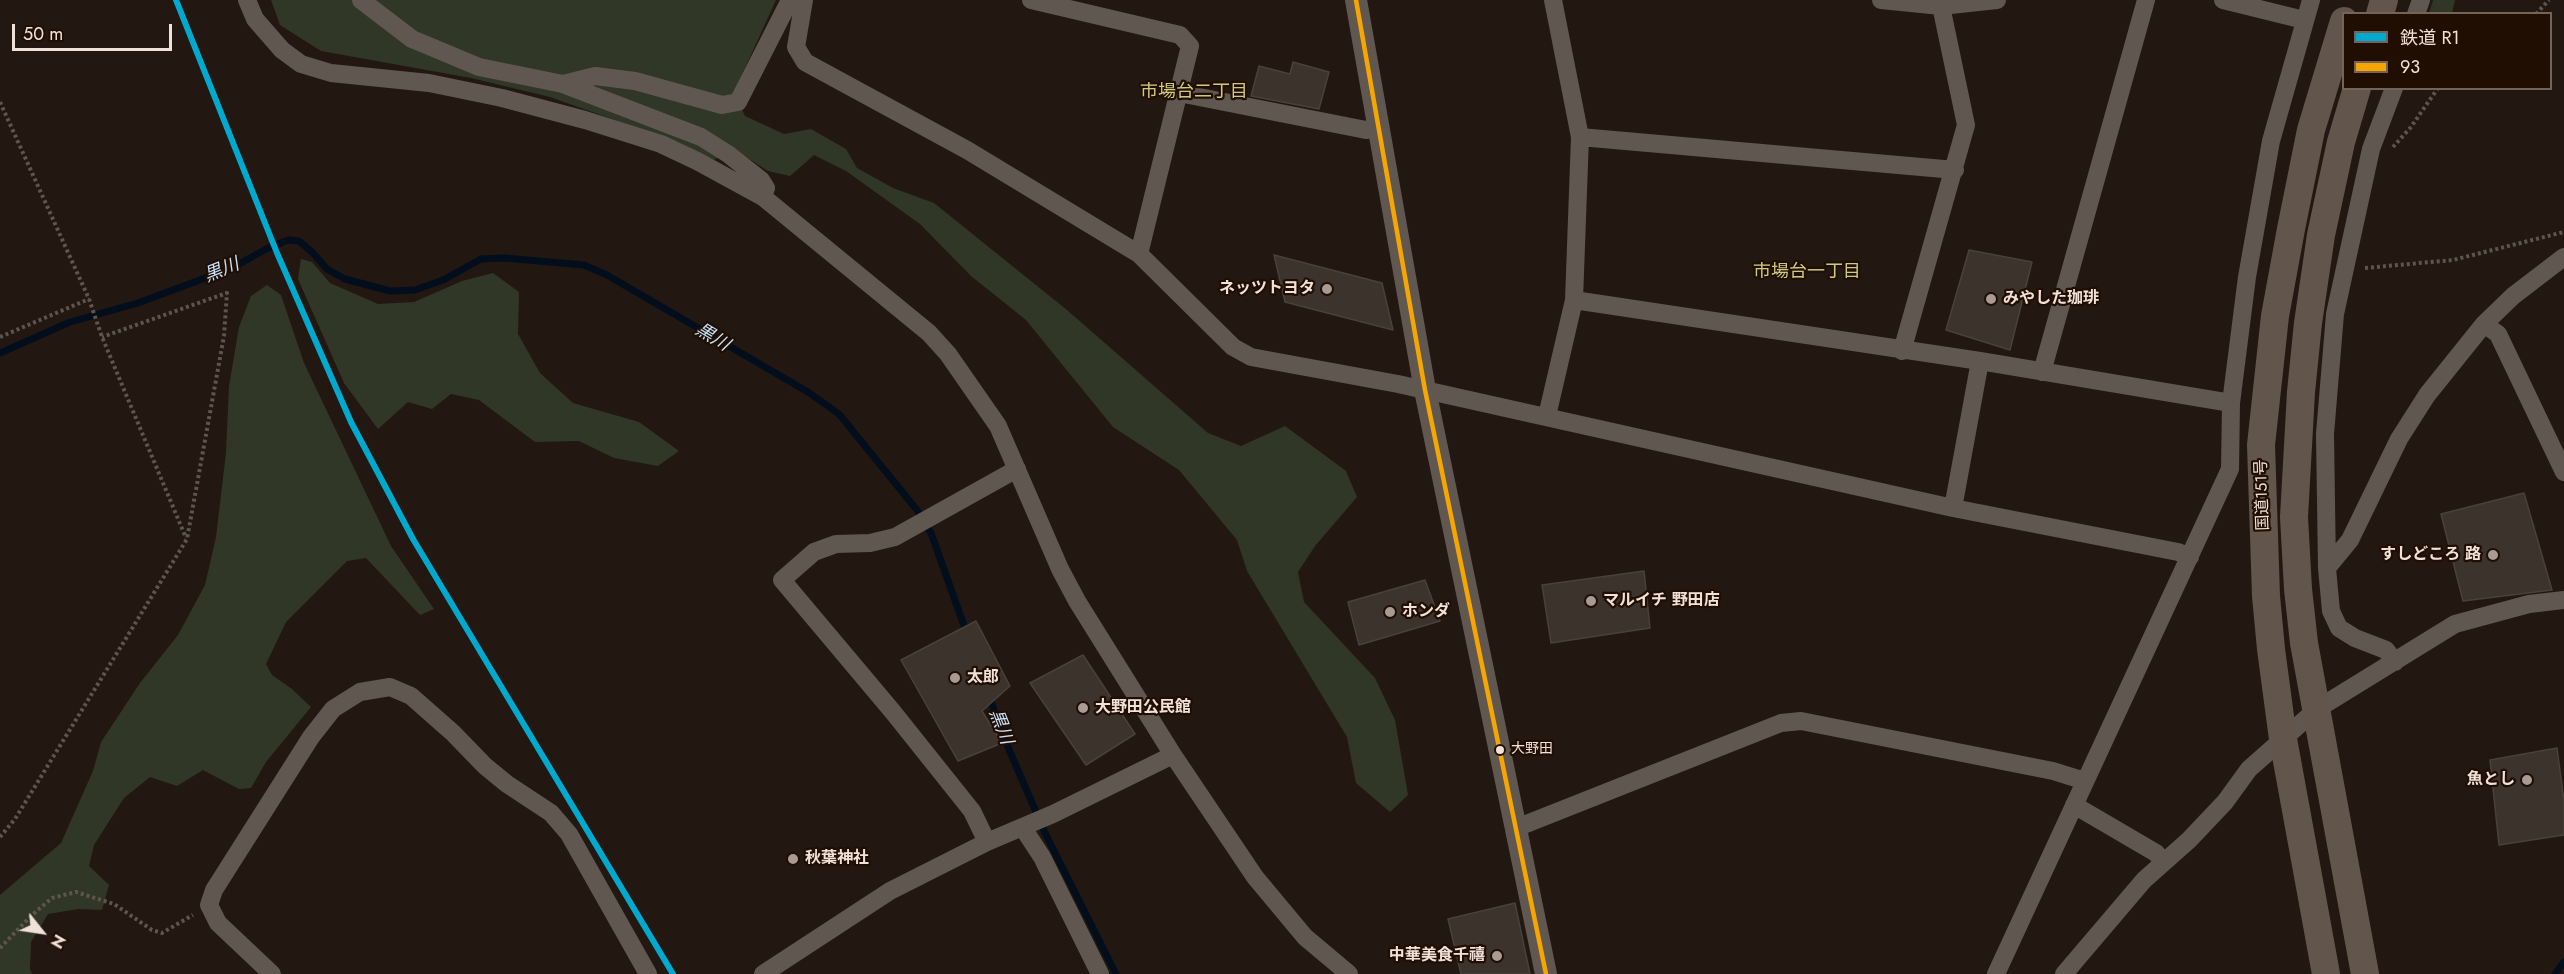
<!DOCTYPE html>
<meta charset="utf-8">
<style>
body{margin:0}
#map{position:relative;width:2564px;height:974px;overflow:hidden;background:#221811;font-family:Jost,"Noto Sans JP",sans-serif}
canvas{display:block}
.legend{position:absolute;left:2342px;top:12px;width:210px;height:78px;box-sizing:border-box;background:#200e03;border:2px solid #736359;margin:0;padding:8px 10px;list-style:none;font-size:18px;color:#f0e2d9}
.legend li{display:flex;align-items:center;gap:12px;height:30px}
.legend b{width:30px;border:2px solid #736359}
.north{position:absolute;left:12px;top:902px;width:60px;height:60px;-webkit-text-stroke:4px #200e03;paint-order:stroke;rotate:120deg;font-size:16px;font-weight:700;line-height:24px;text-align:center;color:#f0e2d9}
.north::after{content:'';display:block;margin:auto;width:21px;height:27px;background:#f0e2d9;clip-path:polygon(50% 0,100% 100%,50% 72%,0 100%)}
.scale{position:absolute;left:12px;top:24px;width:160px;height:27px;box-sizing:border-box;border:3px solid #f0e2d9;border-top:0;padding-left:8px;font-size:18px;line-height:21px;white-space:nowrap;color:#f0e2d9;-webkit-text-stroke:4px #200e03;paint-order:stroke}
</style>
<div id="map">
<canvas width="2564" height="974"></canvas>
<ul class="legend">
<li><b style="height:8px;background:#00a9ce"></b>鉄道 R1</li>
<li><b style="height:8px;background:#f7a600"></b>93</li>
</ul>
<div class="north">N</div>
<div class="scale">50 m</div>
</div>
<script>
const c = document.querySelector('canvas').getContext('2d');
c.lineJoin = 'round';
function paint(path, color) { c.fillStyle = color; c.fill(path, 'evenodd'); }
const shape = rows => new Path2D(rows.map(r => 'M' + r).join(''));
function stroke(path, color, width, dash) { c.strokeStyle = color; c.lineWidth = width; c.lineCap = dash ? 'butt' : 'round'; c.setLineDash(dash || []); c.stroke(path); }
function label(font, color, halo, rows, align = 'center') {
  c.font = font + ' Jost,"Noto Sans JP",sans-serif'; c.lineWidth = 4.5; c.setLineDash([]); c.textBaseline = 'middle'; c.strokeStyle = halo; c.fillStyle = color; for (const [text, x, y, turn = 0] of rows) {
    c.save(); c.translate(x, y); c.rotate((+turn || 0) * Math.PI / 180); c.textAlign = isNaN(turn) ? turn : align; if (halo) c.strokeText(text, 0, 0); c.fillText(text, 0, 0); c.restore();
  }
}
paint(shape([
 [271,0,776,0,734,92,745,116,784,134,811,129,846,149,857,168,893,188,934,203,1067,310,1208,433,1241,446,1285,426,1346,471,1357,497,1315,546,1298,572,1304,602,1375,678,1395,720,1408,795,1390,812,1356,783,1347,737,1247,571,1237,540,1179,470,1113,427,1026,320,971,276,920,224,846,171,814,155,790,176,768,171,734,149,714,160,682,144,550,97,471,78,321,51,280,25],
 [2433,0,2455,0,2452,13,2429,13],
 [301,259,312,262,330,283,378,304,414,302,462,281,493,273,519,292,518,334,540,373,573,403,639,422,679,451,658,466,614,458,579,441,535,442,479,400,451,394,432,409,408,402,378,429,344,383,298,279],
 [267,285,281,295,304,363,391,546,434,609,420,615,366,558,347,561,286,622,266,664,272,675,292,689,311,707,266,762,251,788,239,789,203,770,177,786,150,777,124,798,94,845,89,866,109,885,102,910,78,909,48,914,31,942,30,969,32,974,0,974,0,895,61,843,93,771,101,742,140,683,178,635,205,585,216,537,226,453,229,386,239,327,251,296]
]), '#303726');
stroke(shape([
 [0,353,70,322,138,303,232,268,268,248,288,240,299,241,312,252,327,269,345,279,390,291,415,290,443,280,481,259,504,258,584,265,607,275,808,392,839,414,917,510,931,533,967,634],
 [989,695,1001,731,1046,835,1116,974],
 [2555,974,2564,962]
]), '#030e1d', 7);
const building = shape([
 [1293,62,1329,72,1319,109,1251,96,1259,66,1290,74,1293,62],
 [1969,250,2032,262,2010,350,1946,330,1969,250],
 [1274,255,1382,283,1393,330,1285,302,1274,255],
 [2524,493,2552,590,2463,601,2441,514,2524,493],
 [1644,571,1650,628,1551,643,1542,585,1644,571],
 [1425,580,1440,621,1359,645,1348,602,1425,580],
 [976,621,1010,686,982,711,1002,743,958,761,901,660,976,621],
 [1083,655,1135,734,1086,765,1030,683,1083,655],
 [2557,748,2564,801,2564,835,2499,845,2490,760,2557,748],
 [1515,903,1530,974,1461,974,1448,919,1515,903]
]);
paint(building, '#3c332d');
stroke(building, '#4a413b', 1.5);
stroke(shape([
 [2536,14,2549,0],
 [0,102,89,299,102,337,186,538],
 [2393,147,2411,127,2438,88],
 [2365,268,2453,260,2564,232],
 [0,337,89,299],
 [0,837,15,819,187,539,224,336,227,293,102,337],
 [0,948,32,915,52,898,76,892,114,904,152,930,162,933,193,915]
]), '#5e554f', 4, [3, 3]);
stroke(shape([
 [247,0,255,19,282,50,301,64,331,73,429,83,502,98,585,120,661,144,697,161,763,197,929,333,948,354,998,426,1060,569,1077,601,1173,755,1255,877,1305,937,1349,974],
 [361,0,412,39,479,67,563,84],
 [804,0,796,47,805,62,967,150,1129,248,1139,254,1233,347,1251,357,1398,384,1953,508,2178,552,2190,557],
 [1031,0,1180,35,1190,46,1139,254],
 [1881,0,1941,6,1997,0],
 [2223,0,2304,20],
 [2416,14,2421,0],
 [1179,93,1366,130,1379,128],
 [1580,137,1955,170],
 [763,197,766,188,761,180,728,154,701,137,563,84,595,76,635,81,722,105,738,102,790,0],
 [1574,300,1980,361,2231,403],
 [2484,324,2498,334,2564,472],
 [1902,351,1966,125,1941,6],
 [2042,372,2146,0],
 [1547,416,1574,300,1580,137,1553,0],
 [1953,508,1980,361],
 [2327,568,2325,434,2335,314,2371,149,2394,88],
 [2395,662,2386,650,2355,638,2339,628,2331,611,2327,568,2350,540,2399,439,2427,395,2484,324,2513,296,2564,257],
 [2074,805,2156,853,2164,862],
 [1023,828,1042,857,1100,974],
 [1516,828,1781,723,1801,721,2053,771,2085,781],
 [987,842,972,811,893,712,782,580,814,552,836,544,870,543,895,537,1017,469],
 [272,974,218,923,209,905,214,890,311,737,333,709,360,692,390,687,411,696,453,733,485,766,507,784,551,813,569,834,648,974],
 [763,974,890,891,987,842,1053,814,1173,755],
 [1996,974,2230,469,2231,403,2247,277,2271,141,2311,0],
 [2064,974,2144,880,2189,840,2225,802,2249,769,2317,709,2455,624,2529,604,2564,600]
]), '#615751', 18);
stroke(shape([
 [1356,0,1425,390,1546,974]
]), '#615751', 22);
stroke(shape([
 [2380,14,2384,0],
 [2357,88,2341,142,2321,235,2308,323,2301,392,2294,517,2298,589,2304,643,2365,974],
 [2326,974,2283,739,2271,649,2266,596,2261,445,2275,316,2291,229,2311,130,2344,21]
]), '#62564c', 28);
stroke(shape([
 [1356,0,1425,390,1546,974]
]), '#f7a600', 4.5);
stroke(shape([
 [176,0,277,253,351,422,413,539,673,974]
]), '#00a9ce', 6);
for (const [x, y, r, color] of [
 [1327,289,6,"#a89b93"],
 [1991,299,6,"#a89b93"],
 [2493,555,6,"#a89b93"],
 [1591,601,6,"#a89b93"],
 [1390,612,6,"#a89b93"],
 [955,678,6,"#a89b93"],
 [1083,708,6,"#a89b93"],
 [1500,750,5,"#f0e2d9"],
 [2527,780,6,"#a89b93"],
 [793,859,6,"#a89b93"],
 [1497,956,6,"#a89b93"]
]) { const dot = new Path2D(); dot.arc(x, y, r, 0, 2 * Math.PI); c.fillStyle = color; c.fill(dot); stroke(dot, '#200e03', 2); }
label('14px', '#f0e2d9', '#200e03', [
 ["大野田",1511,750]
], 'left');
label('bold 16px', '#f0e2d9', '#200e03', [
 ["ネッツトヨタ",1315,289,"right"],
 ["みやした珈琲",2003,299],
 ["すしどころ 路",2481,555,"right"],
 ["マルイチ 野田店",1603,601],
 ["ホンダ",1402,612],
 ["太郎",967,678],
 ["大野田公民館",1095,708],
 ["魚とし",2515,780,"right"],
 ["秋葉神社",805,859],
 ["中華美食千禧",1485,956,"right"]
], 'left');
label('16px', '#f0e2d9', '#200e03', [
 ["国道151号",2263,495,-92]
]);
label('18px', '#cccb7d', '#200e03', [
 ["市場台二丁目",1194,93],
 ["市場台一丁目",1807,273]
]);
label('italic 18px', '#c5e2fa', '#200e03', [
 ["黒川",222,271,-22],
 ["黒川",712,338,31],
 ["黒川",1000,727,69]
]);
</script>
